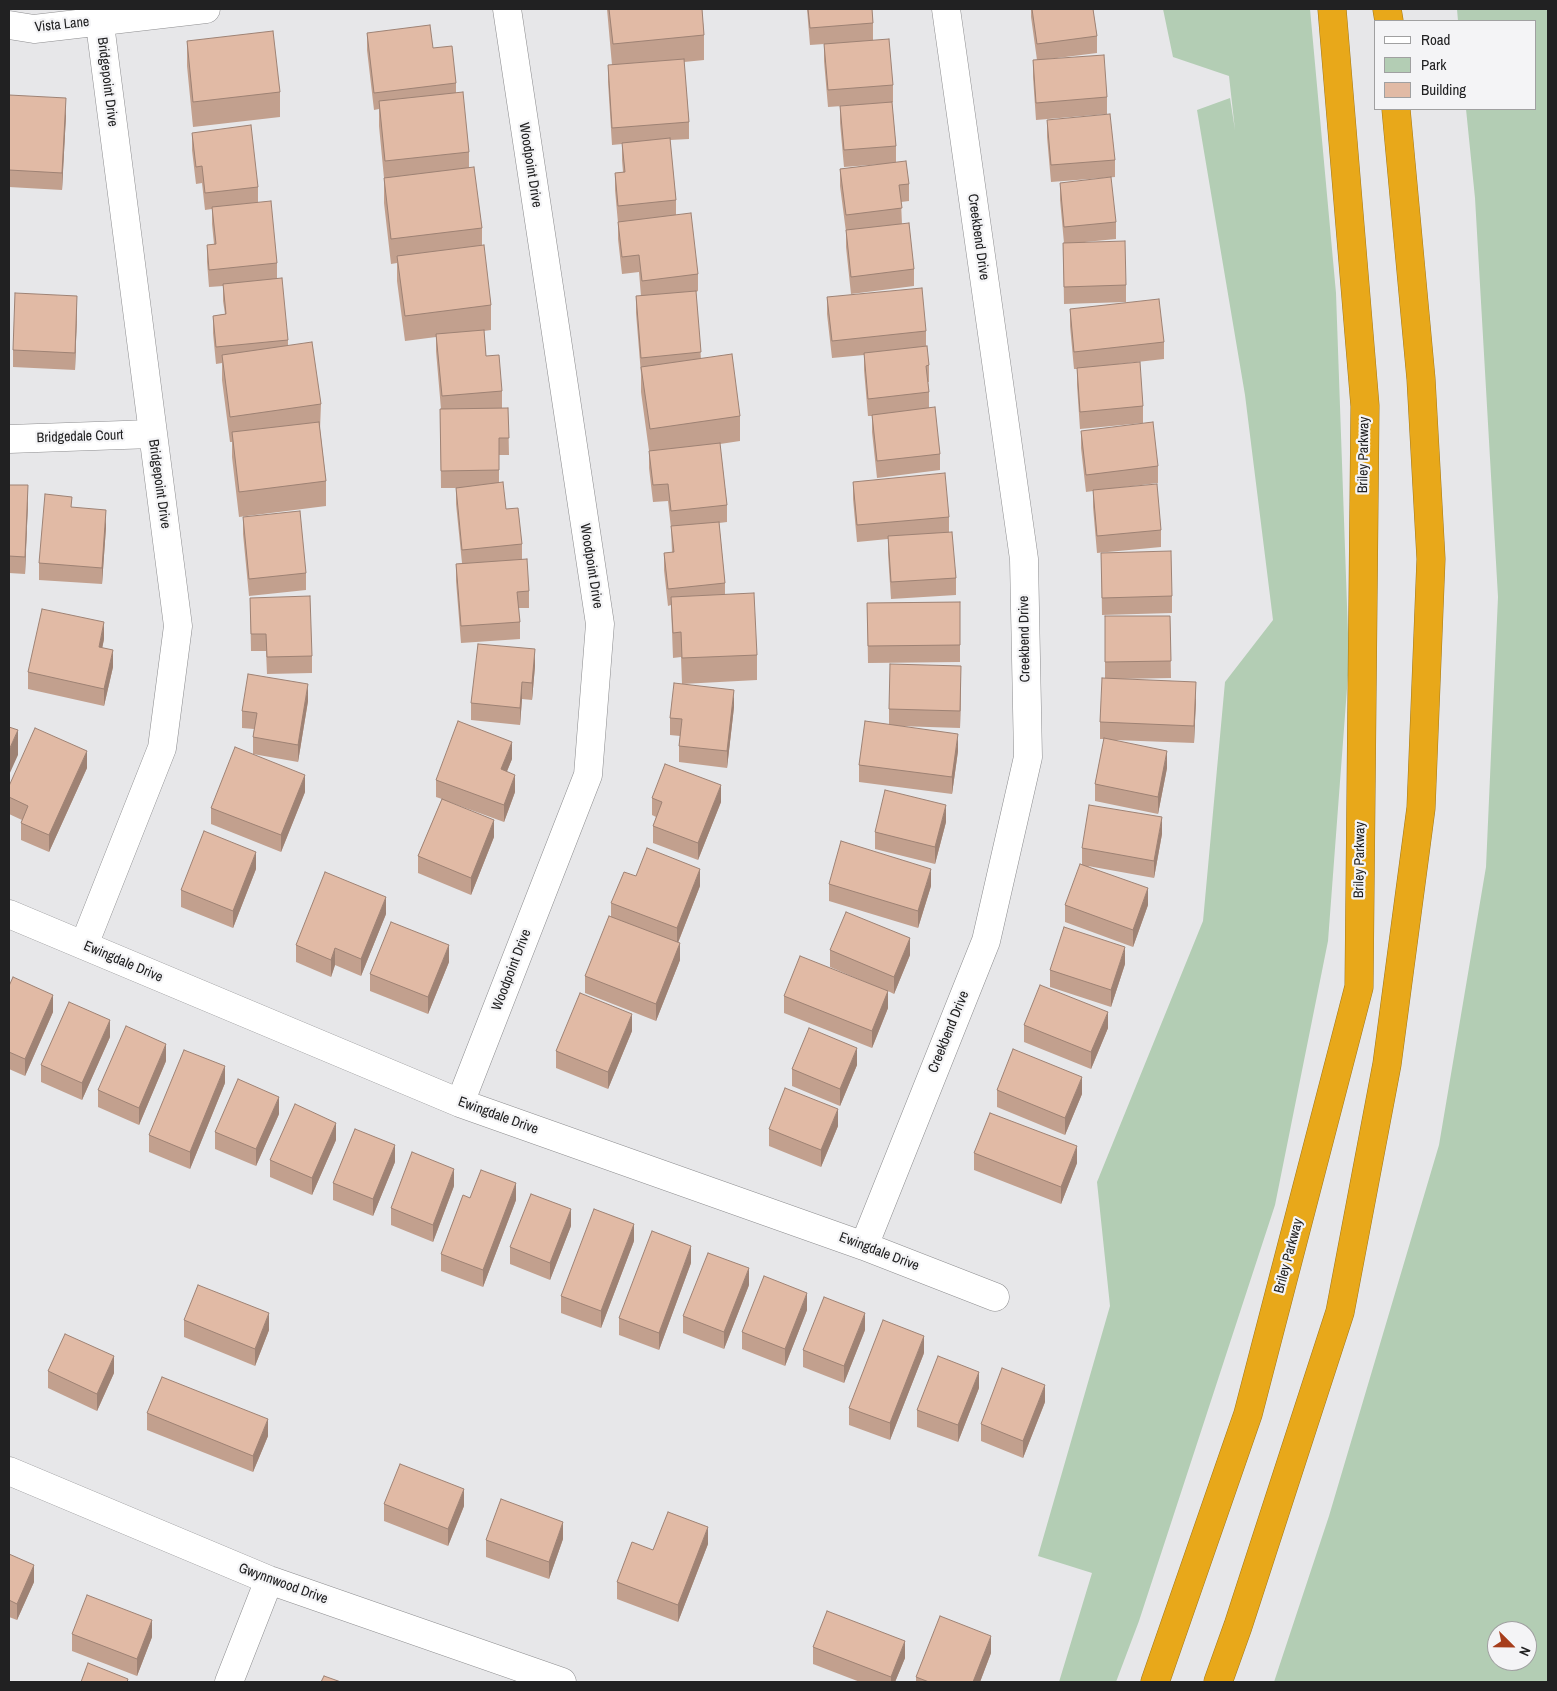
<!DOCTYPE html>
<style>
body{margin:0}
#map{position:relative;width:1557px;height:1691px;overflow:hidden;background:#e7e7e9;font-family:"Archivo Narrow",sans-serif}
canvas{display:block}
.frame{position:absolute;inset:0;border:10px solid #212122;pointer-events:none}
.legend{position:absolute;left:1374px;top:20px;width:162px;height:90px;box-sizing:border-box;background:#f4f4f6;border:1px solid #a0a0a1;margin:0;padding:6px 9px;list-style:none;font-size:15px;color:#212122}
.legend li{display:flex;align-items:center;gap:10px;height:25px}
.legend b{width:25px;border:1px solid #a0a0a1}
.north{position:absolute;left:1487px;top:1621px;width:50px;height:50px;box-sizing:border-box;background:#f4f4f6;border:1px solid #a0a0a1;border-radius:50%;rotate:113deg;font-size:14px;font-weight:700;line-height:20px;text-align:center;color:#212122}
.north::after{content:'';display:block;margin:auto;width:18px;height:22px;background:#a63e1c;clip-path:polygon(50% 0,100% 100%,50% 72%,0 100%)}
</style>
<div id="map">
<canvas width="1557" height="1691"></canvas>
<div class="frame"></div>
<ul class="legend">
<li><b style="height:6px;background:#fff"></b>Road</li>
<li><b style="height:14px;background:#b3cdb4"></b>Park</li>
<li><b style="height:14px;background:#e1baa5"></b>Building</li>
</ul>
<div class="north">N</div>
</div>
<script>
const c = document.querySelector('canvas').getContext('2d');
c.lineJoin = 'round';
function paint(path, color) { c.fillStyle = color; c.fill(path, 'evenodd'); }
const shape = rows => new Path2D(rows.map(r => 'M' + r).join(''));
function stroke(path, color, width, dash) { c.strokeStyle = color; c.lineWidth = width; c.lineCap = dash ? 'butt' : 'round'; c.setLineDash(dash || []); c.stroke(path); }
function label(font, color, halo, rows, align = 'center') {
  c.font = font + ' "Archivo Narrow",sans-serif'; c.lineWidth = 4.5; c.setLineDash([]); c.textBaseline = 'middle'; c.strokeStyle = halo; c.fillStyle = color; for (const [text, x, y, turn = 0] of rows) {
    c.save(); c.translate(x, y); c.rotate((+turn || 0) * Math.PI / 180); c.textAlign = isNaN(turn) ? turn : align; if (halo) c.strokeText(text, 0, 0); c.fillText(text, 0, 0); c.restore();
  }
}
paint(shape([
 [1163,9,1310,9,1336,293,1349,662,1328,941,1275,1205,1139,1621,1116,1682,1059,1682,1092,1573,1038,1556,1110,1306,1097,1182,1203,921,1225,682,1273,620,1245,395,1197,110,1230,98,1235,130,1229,76,1173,57],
 [1457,9,1548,9,1548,1682,1274,1682,1329,1516,1439,1145,1486,867,1498,597,1475,198,1466,109,1536,109,1536,21,1458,21],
 [1497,1631,1527,1631,1527,1661,1497,1661]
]), '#b3cdb4');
const minor = shape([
 [9,25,34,29,206,9],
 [9,439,152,434],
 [9,914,460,1103,864,1246,995,1297],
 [84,945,162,748,178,626,98,9],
 [460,1103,588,775,600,624,507,9],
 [864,1246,986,941,1028,757,1024,559,946,9],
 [9,1471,269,1580,562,1682],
 [229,1682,269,1580]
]);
const highway = shape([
 [1387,9,1389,21],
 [1155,1682,1248,1414,1359,987,1365,406,1332,9],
 [1218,1682,1238,1626,1340,1312,1387,1064,1421,808,1431,559,1421,379,1396,109]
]);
stroke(minor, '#8d8d8f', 29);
stroke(highway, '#a2791d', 29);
stroke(minor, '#fff', 28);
stroke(highway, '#e8a81a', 28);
paint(shape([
 [607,9,702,9,704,35,704,60,684,62,689,122,689,139,670,140,676,200,676,215,698,274,698,291,696,292,701,359,740,416,740,441,720,444,727,505,727,522,719,523,725,583,725,594,757,655,757,680,682,684,681,657,673,658,671,605,668,606,664,570,664,553,672,553,671,528,668,501,653,502,649,468,649,451,641,392,641,374,636,313,636,296,641,296,639,272,622,274,618,239,618,223,615,190,615,173,623,172,622,160,622,144,612,145,608,82,608,65,612,65],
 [807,9,872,9,873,23,873,40,893,85,893,102,892,102,896,146,896,162,909,184,909,201,901,202,902,224,914,269,914,286,851,294,846,247,846,232,840,186,840,169,883,164,844,167,840,123,840,106,882,103,828,107,824,61,824,44,810,45],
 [1031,9,1093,9,1097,36,1097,53,1049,59,1107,97,1107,114,1036,120,1033,77,1033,60,1037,60,1031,17],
 [367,33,433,48,456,83,456,93,469,152,469,167,482,228,482,245,491,305,491,330,484,331,486,356,502,391,502,408,508,408,509,455,499,455,499,483,506,509,522,544,522,559,529,591,529,608,518,608,520,622,520,639,461,643,456,581,456,564,462,563,456,504,456,488,441,488,440,409,441,409,436,351,436,337,405,341,397,281,397,263,391,264,384,203,384,178,379,126,379,109,374,110,367,50],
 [187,41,280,92,280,117,193,127,187,66],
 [9,95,66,115,62,190,9,187],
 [1047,120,1115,160,1115,177,1051,182,1047,137],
 [192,133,258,187,258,202,277,263,277,278,288,340,288,346,321,404,320,429,326,481,326,506,239,517,232,457,232,442,230,442,222,380,222,363,216,364,213,333,213,316,225,314,223,301,223,286,209,287,207,262,207,245,214,244,212,224,212,209,205,210,202,183,196,184,192,150],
 [1060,183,1116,222,1116,239,1085,242,1126,285,1126,302,1064,304,1063,243,1064,243,1060,200],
 [827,297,926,331,926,346,929,365,929,382,928,382,929,392,929,408,940,454,940,470,877,478,872,432,872,416,868,416,864,370,864,355,832,358,827,314],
 [1070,309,1164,342,1164,359,1119,364,1143,406,1143,423,1080,429,1077,385,1077,369,1074,369,1070,326],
 [77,313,75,370,13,367,13,350],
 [1081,431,1158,466,1158,483,1117,488,1161,530,1161,547,1097,553,1093,507,1093,491,1086,492,1081,448],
 [853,482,949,517,949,532,956,578,956,595,891,599,888,553,888,539,857,542,853,499],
 [9,485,28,502,25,574,9,573],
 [243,517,306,573,306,590,249,596,243,534],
 [106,527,102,584,39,580,39,563],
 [1101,553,1172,596,1172,613,1102,615],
 [250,598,312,656,312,673,267,674,266,651,251,651],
 [960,602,960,662,868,663,867,603],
 [1105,616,1170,616,1171,678,1117,679,1196,699,1194,743,1114,740,1167,768,1158,814,1095,801,1095,784,1104,739,1100,739,1100,722,1105,678],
 [104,639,102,648,113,667,104,706,28,689,28,672],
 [535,666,532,700,522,699,520,725,471,720,471,703],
 [961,683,960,728,898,726,958,751,952,794,859,782,859,765,889,725,889,709],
 [308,701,298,762,253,754,305,792,281,852,211,824,211,808,253,754,253,737,254,729,242,728,242,711],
 [734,707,727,768,679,762,679,746,680,736,670,735,670,718],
 [512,759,507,771,515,792,504,822,449,802,494,837,471,895,418,873,418,856,442,799,436,797,436,780],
 [87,768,49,852,21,840,21,823,22,820,9,814,9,786],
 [652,798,721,802,698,860,653,843,653,826,656,817,652,815],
 [946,822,935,864,875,849,875,832],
 [1162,834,1154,878,1088,866,1148,905,1133,947,1065,922,1065,905,1082,864,1082,848],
 [256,869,233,928,181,907,181,890],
 [636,876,700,886,678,943,680,960,656,1021,585,993,585,976,611,917,611,903],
 [829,884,931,886,918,928,829,901],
 [386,914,361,976,335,965,331,977,296,962,296,945],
 [830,950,910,955,894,994,888,991,888,1008,872,1048,784,1013,784,996,879,988,830,967],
 [449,962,428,1014,370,991,370,974],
 [1125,964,1111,1007,1050,987,1050,970],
 [9,986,53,1012,25,1076,9,1069],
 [1024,1025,1108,1028,1091,1069,1024,1042],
 [632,1031,608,1089,556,1068,556,1051],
 [110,1037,82,1100,41,1082,41,1065],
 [166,1061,139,1125,98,1107,98,1090],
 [857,1065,840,1106,792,1086,792,1069],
 [225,1083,190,1169,149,1152,149,1135],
 [997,1090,1082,1094,1065,1135,997,1107],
 [279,1114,256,1166,215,1149,215,1132],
 [838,1126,821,1167,769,1146,769,1129],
 [336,1140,312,1195,270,1177,270,1160],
 [974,1153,1077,1163,1061,1204,974,1170],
 [395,1162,373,1216,333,1200,333,1183],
 [454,1186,433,1242,391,1225,391,1208],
 [470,1198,516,1200,483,1287,441,1271,441,1254],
 [571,1226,550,1280,510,1264,510,1247],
 [634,1241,601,1328,561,1313,561,1296],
 [691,1263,659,1350,619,1335,619,1318],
 [749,1285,724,1349,683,1333,683,1316],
 [807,1310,785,1366,742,1349,742,1332],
 [184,1320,269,1330,255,1366,184,1337],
 [865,1330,844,1383,803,1367,803,1350],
 [924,1353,890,1440,849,1425,849,1408],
 [48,1371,114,1373,97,1411,48,1388],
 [979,1388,958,1442,917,1427,917,1410],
 [1045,1402,1023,1458,981,1441,981,1424],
 [147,1413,268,1436,253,1472,147,1430],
 [384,1504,464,1506,448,1546,384,1521],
 [563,1539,549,1579,486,1557,486,1540],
 [708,1544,678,1622,617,1599,617,1582,653,1550],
 [9,1554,34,1582,17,1620,9,1617],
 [72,1634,152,1637,137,1676,72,1651],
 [813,1647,905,1658,895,1682,860,1682,813,1664],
 [991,1653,980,1682,916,1682,916,1677]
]), '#c2a08e');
paint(shape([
 [66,98,66,115,62,190,62,173],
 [77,296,77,313,75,370,75,353],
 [28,485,28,502,25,574,25,557],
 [106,510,106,527,102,584,102,568],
 [104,622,104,639,99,664,99,647],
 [535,649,535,666,532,700,532,683],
 [113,650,113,667,104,706,104,689],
 [961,666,961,683,960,728,960,711],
 [522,682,522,699,520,725,520,708],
 [1196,682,1196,699,1194,743,1194,726],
 [308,684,308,701,298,762,298,745],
 [734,690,734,707,727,768,727,751],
 [18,730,18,755,9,775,9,750],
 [958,734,958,751,952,794,952,777],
 [512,742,512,759,501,786,501,769],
 [87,751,87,768,49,852,49,835],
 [1167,751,1167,768,1158,814,1158,797],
 [305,775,305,792,281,852,281,835],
 [515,775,515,792,504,822,504,805],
 [721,785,721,802,698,860,698,843],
 [946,805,946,822,935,864,935,847],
 [1162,817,1162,834,1154,878,1154,861],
 [494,820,494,837,471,895,471,878],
 [256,852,256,869,233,928,233,911],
 [700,869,700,886,677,945,677,928],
 [931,869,931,886,918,928,918,911],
 [1148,888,1148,905,1133,947,1133,930],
 [386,897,386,914,361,976,361,959],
 [910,938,910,955,894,994,894,977],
 [680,943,680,960,656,1021,656,1004],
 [449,945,449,962,428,1014,428,997],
 [1125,947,1125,964,1111,1007,1111,990],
 [335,948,335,965,331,977,331,960],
 [888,991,888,1008,872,1048,872,1031],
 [53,995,53,1012,25,1076,25,1059],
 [1108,1012,1108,1028,1091,1069,1091,1052],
 [632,1014,632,1031,608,1089,608,1072],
 [110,1020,110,1037,82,1100,82,1083],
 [166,1044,166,1061,139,1125,139,1108],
 [857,1048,857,1065,840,1106,840,1089],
 [225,1066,225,1083,190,1169,190,1152],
 [1082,1077,1082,1094,1065,1135,1065,1118],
 [279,1097,279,1114,256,1166,256,1149],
 [838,1109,838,1126,821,1167,821,1150],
 [336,1123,336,1140,312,1195,312,1178],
 [395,1145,395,1162,373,1216,373,1199],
 [1077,1146,1077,1163,1061,1204,1061,1187],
 [454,1169,454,1186,433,1242,433,1225],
 [516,1183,516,1200,483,1287,483,1270],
 [571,1209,571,1226,550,1280,550,1263],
 [634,1224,634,1241,601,1328,601,1311],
 [691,1246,691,1263,659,1350,659,1333],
 [749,1268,749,1285,724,1349,724,1332],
 [807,1293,807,1310,785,1366,785,1349],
 [269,1313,269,1330,255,1366,255,1349],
 [865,1313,865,1330,844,1383,844,1366],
 [924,1336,924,1353,890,1440,890,1423],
 [114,1356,114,1373,97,1411,97,1394],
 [979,1372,979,1388,958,1442,958,1425],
 [1045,1385,1045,1402,1023,1458,1023,1441],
 [268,1419,268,1436,253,1472,253,1456],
 [464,1489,464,1506,448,1546,448,1529],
 [563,1522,563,1539,549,1579,549,1562],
 [708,1527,708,1544,678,1622,678,1605],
 [34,1565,34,1582,17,1620,17,1604],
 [152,1620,152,1637,137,1676,137,1659],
 [991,1636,991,1653,980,1682,973,1682],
 [905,1641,905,1658,895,1682,891,1682,891,1677]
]), '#9e8274');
const building = shape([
 [609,9,702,9,704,35,613,44,609,9],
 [808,9,872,9,873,23,810,28,808,9],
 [1032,9,1093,9,1097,36,1037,44,1032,9],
 [430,25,433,48,452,46,456,83,374,93,367,33,430,25],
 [273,31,280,92,193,102,187,41,273,31],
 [889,39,893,85,828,90,824,44,889,39],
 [1104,55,1107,97,1036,103,1033,60,1104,55],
 [684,59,689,122,612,128,608,65,684,59],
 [463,92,469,152,385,161,379,101,463,92],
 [9,95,66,98,62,173,9,170,9,95],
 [892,102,896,146,844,150,840,106,892,102],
 [1110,114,1115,160,1051,165,1047,120,1110,114],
 [251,125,258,187,205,193,202,166,196,167,192,133,251,125],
 [670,138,676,200,618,206,615,173,625,172,622,143,670,138],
 [906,161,909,184,899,185,902,208,846,215,840,169,906,161],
 [474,167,482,228,391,239,384,178,474,167],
 [1111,177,1116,222,1064,227,1060,183,1111,177],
 [271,201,277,263,209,270,207,245,216,244,212,207,271,201],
 [691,213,698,274,642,281,639,255,622,257,618,222,691,213],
 [909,223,914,269,851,277,846,230,909,223],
 [1125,241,1126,285,1064,287,1063,243,1125,241],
 [484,245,491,305,405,316,397,256,484,245],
 [282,278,288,340,216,347,213,316,226,314,223,284,282,278],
 [922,288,926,331,832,341,827,297,922,288],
 [696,291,701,352,641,358,636,296,696,291],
 [15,293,77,296,75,353,13,350,15,293],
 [1159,299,1164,342,1074,352,1070,309,1159,299],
 [484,330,486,356,499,355,502,391,442,396,436,334,484,330],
 [312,342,321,404,230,417,222,355,312,342],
 [927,346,929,365,926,366,929,392,868,399,864,353,927,346],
 [732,354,740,416,650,429,641,367,732,354],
 [1140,362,1143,406,1080,412,1077,368,1140,362],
 [935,407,940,454,877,461,872,415,935,407],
 [508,408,509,438,499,438,499,470,441,471,440,409,508,408],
 [319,422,326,481,239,492,232,432,319,422],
 [1153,422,1158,466,1086,475,1081,431,1153,422],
 [720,443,727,505,671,511,668,484,653,485,649,451,720,443],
 [945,473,949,517,857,525,853,482,945,473],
 [503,482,506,509,518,508,522,544,462,550,456,488,503,482],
 [1157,484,1161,530,1097,536,1093,490,1157,484],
 [9,485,28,485,25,557,9,556,9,485],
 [45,494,72,497,71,507,106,510,102,568,39,563,45,494],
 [300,511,306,573,249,579,243,517,300,511],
 [719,522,725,583,668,589,664,553,674,552,671,526,719,522],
 [952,532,956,578,891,582,888,536,952,532],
 [1171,551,1172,596,1102,598,1101,553,1171,551],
 [527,559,529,591,517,592,520,622,461,626,456,564,527,559],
 [754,593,757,655,682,658,681,632,673,633,671,597,754,593],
 [310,596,312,656,267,657,266,634,251,634,250,598,310,596],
 [960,602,960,645,868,646,867,603,960,602],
 [42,609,104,622,99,647,113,650,104,689,28,672,42,609],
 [1105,616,1170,616,1171,661,1105,662,1105,616],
 [478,644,535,649,532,683,522,682,520,708,471,703,478,644],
 [890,664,961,666,960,711,889,709,890,664],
 [248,674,308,684,298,745,253,737,257,713,242,711,248,674],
 [1102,678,1196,682,1194,726,1100,722,1102,678],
 [674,683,734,690,727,751,679,746,682,719,670,718,674,683],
 [458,721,512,742,501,769,515,775,504,805,436,780,458,721],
 [865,721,958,734,952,777,859,765,865,721],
 [9,727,18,730,9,750,9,727],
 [35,728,87,751,49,835,21,823,28,806,9,797,9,786,35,728],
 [1104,738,1167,751,1158,797,1095,784,1104,738],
 [235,747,305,775,281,835,211,808,235,747],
 [665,764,721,785,698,843,653,826,662,802,652,798,665,764],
 [885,790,946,805,935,847,875,832,885,790],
 [442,799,494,820,471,878,418,856,442,799],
 [1089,805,1162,817,1154,861,1082,848,1089,805],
 [204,831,256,852,233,911,181,890,204,831],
 [841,841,931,869,918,911,829,884,841,841],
 [647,848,700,869,677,928,611,903,624,872,636,876,647,848],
 [1080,864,1148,888,1133,930,1065,905,1080,864],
 [325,872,386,897,361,959,335,948,331,960,296,945,325,872],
 [846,912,910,938,894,977,830,950,846,912],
 [609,916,680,943,656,1004,585,976,609,916],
 [391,922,449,945,428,997,370,974,391,922],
 [1064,927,1125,947,1111,990,1050,970,1064,927],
 [800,956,888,991,872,1031,784,996,800,956],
 [13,977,53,995,25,1059,9,1052,9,986,13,977],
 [1040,985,1108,1012,1091,1052,1024,1025,1040,985],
 [580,993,632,1014,608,1072,556,1051,580,993],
 [69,1002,110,1020,82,1083,41,1065,69,1002],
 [126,1026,166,1044,139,1108,98,1090,126,1026],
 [809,1028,857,1048,840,1089,792,1069,809,1028],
 [1013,1049,1082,1077,1065,1118,997,1090,1013,1049],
 [184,1050,225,1066,190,1152,149,1135,184,1050],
 [238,1079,279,1097,256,1149,215,1132,238,1079],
 [785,1088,838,1109,821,1150,769,1129,785,1088],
 [295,1104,336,1123,312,1178,270,1160,295,1104],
 [990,1113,1077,1146,1061,1187,974,1153,990,1113],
 [355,1129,395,1145,373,1199,333,1183,355,1129],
 [412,1152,454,1169,433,1225,391,1208,412,1152],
 [481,1170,516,1183,483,1270,441,1254,463,1195,470,1198,481,1170],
 [531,1194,571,1209,550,1263,510,1247,531,1194],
 [594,1209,634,1224,601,1311,561,1296,594,1209],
 [652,1231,691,1246,659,1333,619,1318,652,1231],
 [708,1253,749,1268,724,1332,683,1316,708,1253],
 [764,1276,807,1293,785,1349,742,1332,764,1276],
 [198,1285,269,1313,255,1349,184,1320,198,1285],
 [824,1297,865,1313,844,1366,803,1350,824,1297],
 [883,1320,924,1336,890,1423,849,1408,883,1320],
 [65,1334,114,1356,97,1394,48,1371,65,1334],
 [938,1356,979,1372,958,1425,917,1410,938,1356],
 [1002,1368,1045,1385,1023,1441,981,1424,1002,1368],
 [162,1377,268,1419,253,1456,147,1413,162,1377],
 [400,1464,464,1489,448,1529,384,1504,400,1464],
 [501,1499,563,1522,549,1562,486,1540,501,1499],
 [668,1512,708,1527,678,1605,617,1582,632,1542,653,1550,668,1512],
 [9,1554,34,1565,17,1604,9,1600,9,1554],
 [87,1595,152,1620,137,1659,72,1634,87,1595],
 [827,1611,905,1641,891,1677,813,1647,827,1611],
 [940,1616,991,1636,973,1682,929,1682,916,1677,940,1616],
 [88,1663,128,1679,127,1682,81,1682,88,1663],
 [324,1676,341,1682,321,1682,324,1676]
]);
paint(building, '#e1baa5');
stroke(building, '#9e8274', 1);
label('14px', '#212122', '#f4f4f6', [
 ["Vista Lane",62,25,-6],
 ["Bridgepoint Drive",107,82,83],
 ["Woodpoint Drive",530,165,81],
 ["Creekbend Drive",978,237,82],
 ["Bridgedale Court",80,437,-2],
 ["Briley Parkway",1364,455,-89],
 ["Bridgepoint Drive",159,484,82],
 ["Woodpoint Drive",591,566,81],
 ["Creekbend Drive",1025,639,-91],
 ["Briley Parkway",1360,860,-89],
 ["Ewingdale Drive",123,962,23],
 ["Woodpoint Drive",512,970,-69],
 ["Creekbend Drive",949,1032,-68],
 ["Ewingdale Drive",498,1116,20],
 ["Ewingdale Drive",879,1252,21],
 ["Briley Parkway",1289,1256,-75],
 ["Gwynnwood Drive",283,1584,20]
]);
</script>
